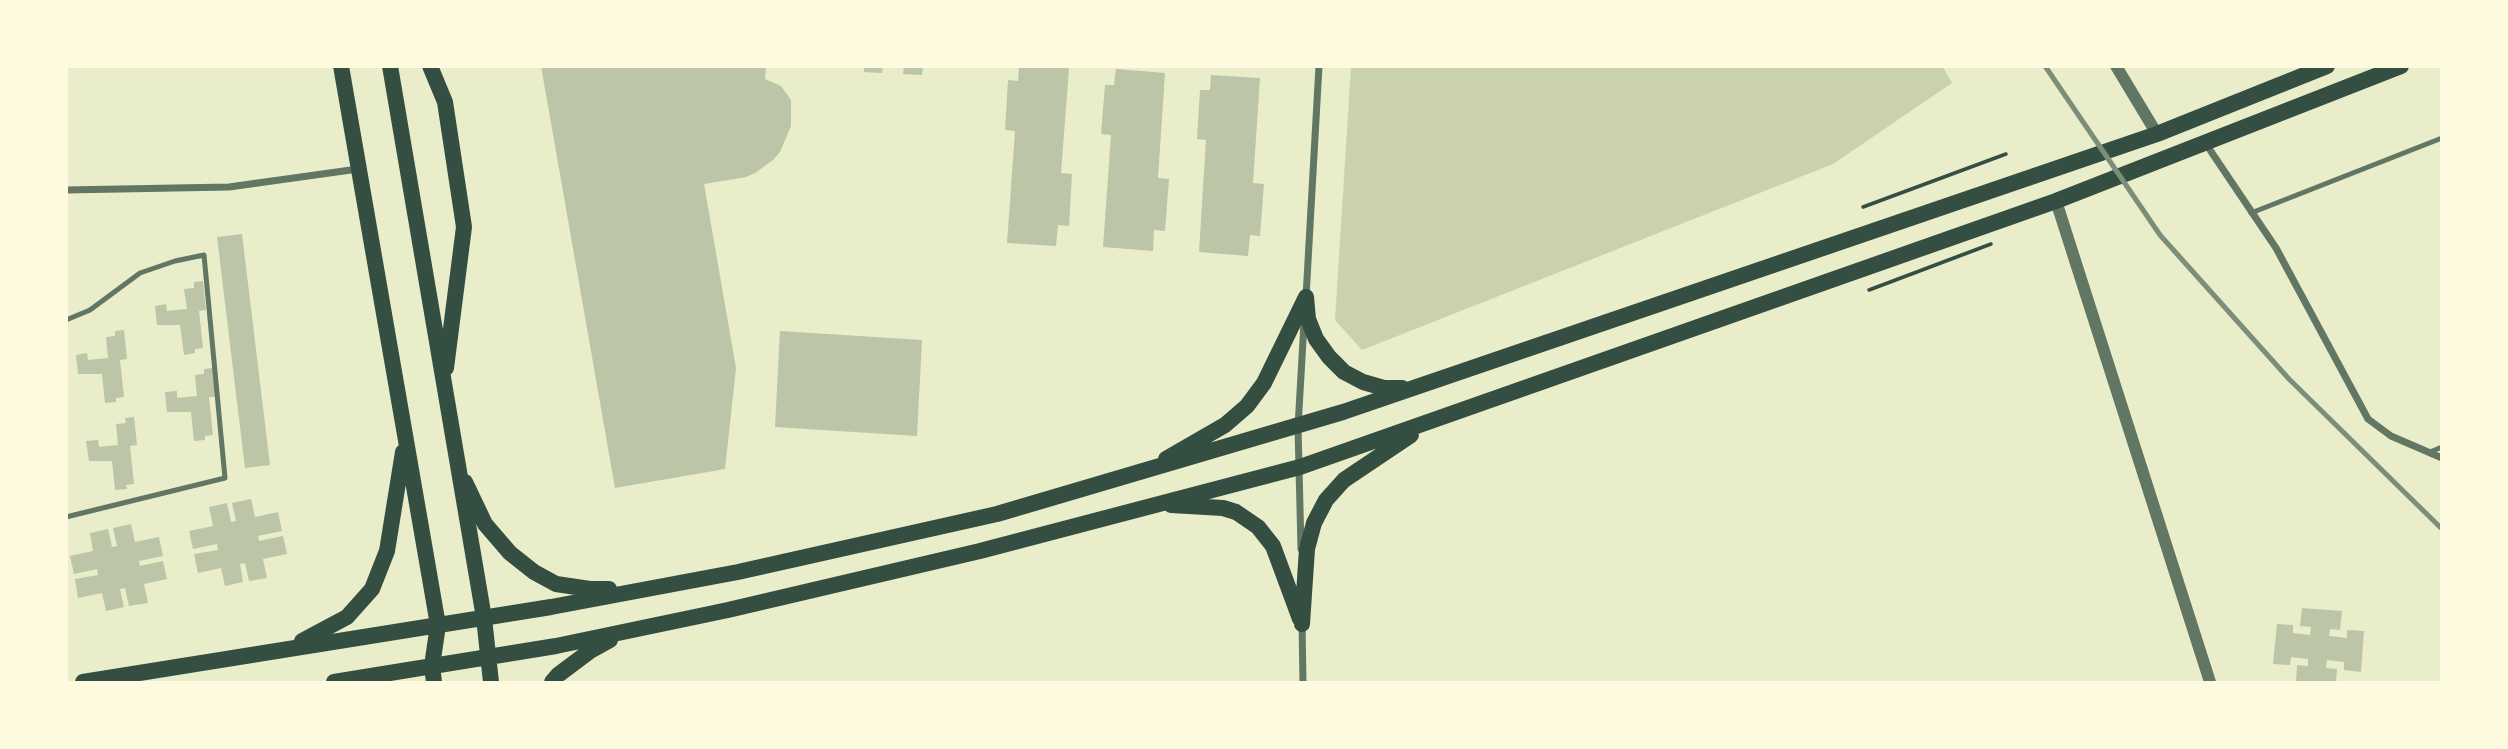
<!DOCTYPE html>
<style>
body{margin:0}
#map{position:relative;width:2508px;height:749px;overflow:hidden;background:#e9edc9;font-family:Overpass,sans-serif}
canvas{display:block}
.frame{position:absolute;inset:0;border:68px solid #fefae0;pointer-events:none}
</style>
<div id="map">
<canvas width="2508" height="749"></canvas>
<div class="frame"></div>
</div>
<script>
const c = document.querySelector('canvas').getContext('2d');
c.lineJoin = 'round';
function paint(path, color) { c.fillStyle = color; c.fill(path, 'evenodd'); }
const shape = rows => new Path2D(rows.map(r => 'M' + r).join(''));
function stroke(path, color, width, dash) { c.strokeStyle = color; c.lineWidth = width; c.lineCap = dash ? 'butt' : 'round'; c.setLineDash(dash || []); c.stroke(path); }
paint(shape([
 [1943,67,1952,83,1833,164,1362,350,1335,320,1351,67]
]), '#cad2ad');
paint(shape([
 [541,66,766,66,765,79,781,86,791,100,791,126,780,152,773,160,755,173,746,177,704,184,736,368,725,469,615,488],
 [864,66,883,66,882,73,864,72],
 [904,66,923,66,922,75,903,74],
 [1019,66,1069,68,1061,173,1072,174,1069,226,1058,225,1056,246,1007,243,1015,131,1005,130,1008,80,1018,81],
 [1116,69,1165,73,1158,178,1169,179,1165,231,1154,230,1153,251,1103,247,1111,135,1101,134,1105,85,1114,85],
 [1211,75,1260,78,1253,183,1264,184,1260,236,1250,235,1248,256,1199,252,1206,140,1197,139,1200,90,1210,90],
 [242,234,270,465,245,468,217,237],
 [203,281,206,310,199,311,203,348,195,349,195,353,184,355,180,325,157,325,155,306,166,304,167,311,187,309,184,289,194,288,194,282],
 [124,330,127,359,120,360,124,397,116,398,116,402,105,403,102,374,78,374,76,355,87,353,88,360,108,358,106,337,115,336,115,331],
 [780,331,922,340,917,436,775,427],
 [213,368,216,397,209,397,213,435,205,436,205,440,194,441,191,412,167,412,165,392,177,391,177,398,197,396,195,375,204,374,204,369],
 [134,417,137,445,130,446,134,484,126,485,127,489,115,490,112,461,89,461,86,441,98,440,99,447,118,445,116,424,126,423,125,418],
 [251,499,255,517,278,512,282,531,258,536,259,541,283,536,287,554,263,559,267,578,249,581,245,563,240,564,243,582,225,586,221,568,198,573,194,554,218,550,217,544,193,549,189,531,213,526,209,507,227,503,231,522,236,521,232,503],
 [131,524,135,542,159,537,163,556,139,561,140,566,163,561,167,579,144,584,148,603,129,606,125,588,120,589,124,607,106,611,102,593,78,598,75,579,98,575,97,569,74,574,70,556,93,551,90,533,108,529,112,547,117,546,113,528],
 [2302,608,2342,611,2340,630,2330,629,2329,636,2347,638,2347,630,2364,631,2361,672,2344,670,2344,662,2327,660,2326,668,2337,669,2336,682,2296,682,2297,665,2308,666,2308,659,2291,657,2290,665,2273,664,2277,624,2293,625,2293,633,2310,635,2311,627,2300,626]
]), '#bcc5a7');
stroke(shape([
 [1863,207,2006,154],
 [1869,290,1991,244]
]), '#344e41', 3.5);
stroke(shape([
 [2251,213,2442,138],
 [66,320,90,310,140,273,175,261,204,255,225,478,66,517],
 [2430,452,2442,447]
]), '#617663', 5);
stroke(shape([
 [2206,144,2276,248,2368,419,2391,436,2442,458],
 [66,190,229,187,358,169],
 [1306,297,1319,66],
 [1301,549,1298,427,1304,323],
 [1302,624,1303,682]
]), '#617663', 7);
stroke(shape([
 [2116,66,2157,134],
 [2056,201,2210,682]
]), '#617663', 12);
stroke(shape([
 [341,66,438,625,432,666,434,682],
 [390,66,484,618,491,682],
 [430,66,445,102,464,227,446,368],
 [1306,297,1308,319,1316,339,1329,357,1344,372,1363,382,1384,388,1402,388],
 [1166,459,1225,425,1247,406,1264,383,1306,297],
 [465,482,485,524,510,553,534,572,556,584,590,589,609,589],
 [1171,505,1223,508,1236,512,1258,527,1273,546,1300,619],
 [1302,624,1307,549,1314,523,1326,500,1344,480,1411,435],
 [302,641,347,617,372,589,387,551,403,452],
 [83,682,551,607,738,572,997,514,1343,412,2157,134,2327,66],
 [334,682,556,646,728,610,980,551,1300,467,2056,201,2401,66],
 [552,682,558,675,590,651,610,640]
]), '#344e41', 16);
stroke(shape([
 [2045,66,2160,235,2289,379,2442,529]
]), '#7c8e77', 5);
</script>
